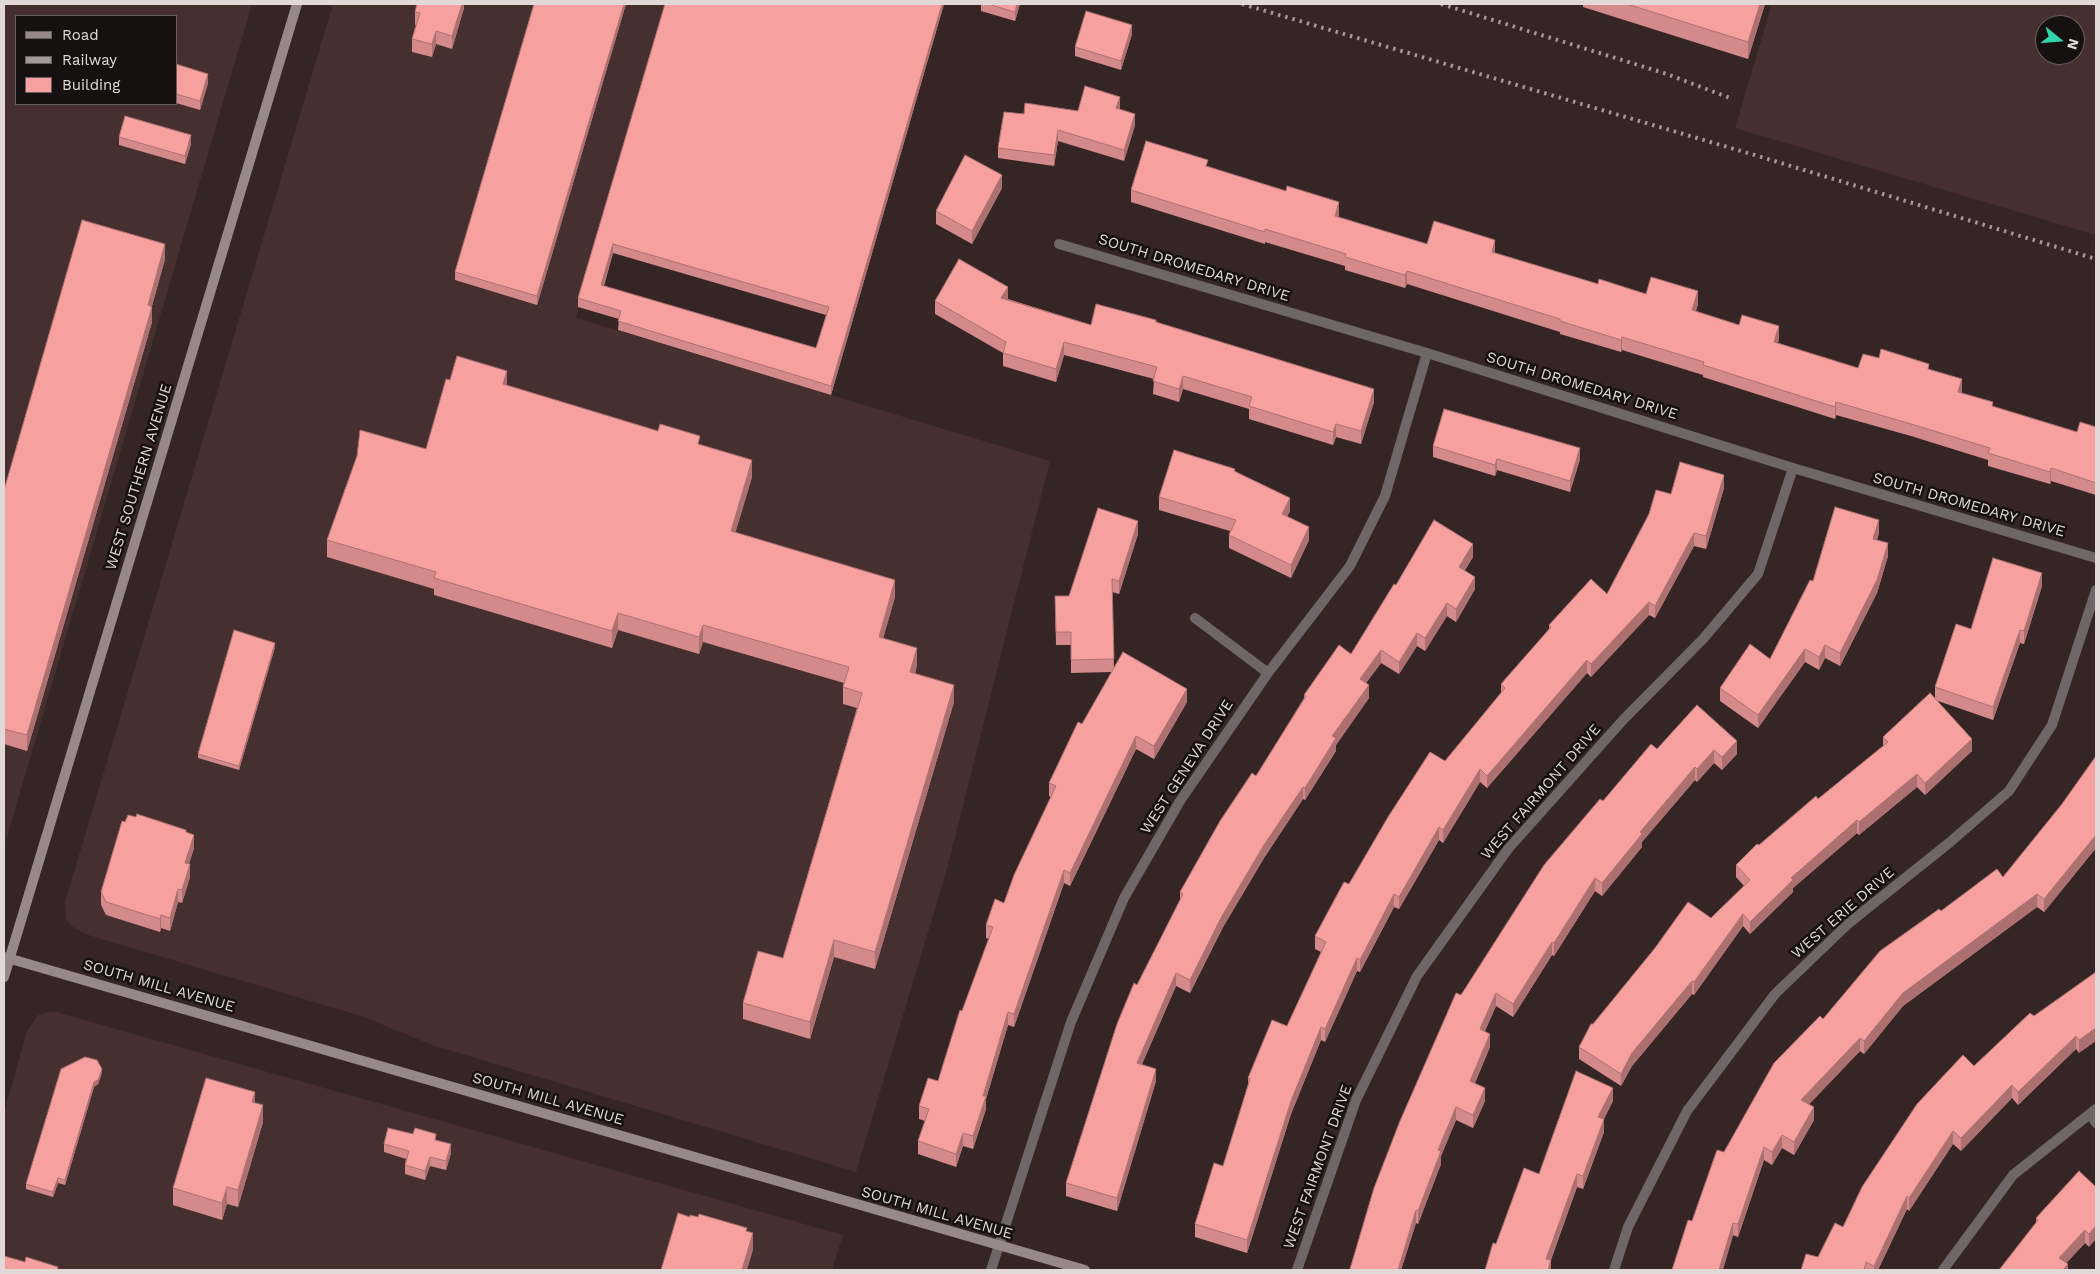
<!DOCTYPE html>
<style>
body{margin:0}
#map{position:relative;width:2100px;height:1274px;overflow:hidden;background:#352525;font-family:"Work Sans",sans-serif}
canvas{display:block}
.frame{position:absolute;inset:0;border:5px solid #e3d8d8;pointer-events:none}
.legend{position:absolute;left:15px;top:15px;width:162px;height:90px;box-sizing:border-box;background:#171010;border:1px solid #696060;margin:0;padding:6px 9px;list-style:none;font-size:15px;color:#e3d8d8}
.legend li{display:flex;align-items:center;gap:10px;height:25px}
.legend b{width:25px;border:1px solid #696060}
.north{position:absolute;left:2035px;top:15px;width:50px;height:50px;box-sizing:border-box;background:#171010;border:1px solid #696060;border-radius:50%;rotate:107deg;font-size:14px;font-weight:700;line-height:20px;text-align:center;color:#e3d8d8}
.north::after{content:'';display:block;margin:auto;width:18px;height:22px;background:#32d4a9;clip-path:polygon(50% 0,100% 100%,50% 72%,0 100%)}
</style>
<div id="map">
<canvas width="2100" height="1274"></canvas>
<div class="frame"></div>
<ul class="legend">
<li><b style="height:6px;background:#978989"></b>Road</li>
<li><b style="height:6px;background:#a49797"></b>Railway</li>
<li><b style="height:14px;background:#f6a0a0"></b>Building</li>
</ul>
<div class="north">N</div>
</div>
<script>
const c = document.querySelector('canvas').getContext('2d');
c.lineJoin = 'round';
function paint(path, color) { c.fillStyle = color; c.fill(path, 'evenodd'); }
const shape = rows => new Path2D(rows.map(r => 'M' + r).join(''));
function stroke(path, color, width, dash) { c.strokeStyle = color; c.lineWidth = width; c.lineCap = dash ? 'butt' : 'round'; c.setLineDash(dash || []); c.stroke(path); }
function label(font, color, halo, rows, align = 'center') {
  c.font = font + ' "Work Sans",sans-serif'; c.lineWidth = 5; c.setLineDash([]); c.textBaseline = 'middle'; c.strokeStyle = halo; c.fillStyle = color; for (const [text, x, y, turn = 0] of rows) {
    c.save(); c.translate(x, y); c.rotate((+turn || 0) * Math.PI / 180); c.textAlign = isNaN(turn) ? turn : align; if (halo) c.strokeText(text, 0, 0); c.fillText(text, 0, 0); c.restore();
  }
}
paint(shape([
 [4,4,252,4,4,847],
 [16,16,176,16,176,104,16,104],
 [333,4,668,4,576,318,1050,461,947,869,856,1172,432,1045,361,1016,88,935,71,926,66,918,65,902],
 [1772,4,2096,4,2096,235,1735,128],
 [2045,25,2075,25,2075,55,2045,55],
 [53,1011,843,1235,832,1270,4,1270,4,1113,27,1031,38,1015]
]), '#452f2f');
stroke(shape([
 [1059,244,1427,353,1793,468,2096,558],
 [1195,618,1268,673],
 [2090,1114,2096,1123],
 [991,1270,1071,1022,1124,898,1180,801,1268,673,1350,566,1385,496,1427,353],
 [1297,1270,1356,1100,1417,976,1508,849,1623,720,1703,639,1758,574,1793,468],
 [1614,1270,1628,1227,1687,1111,1775,994,1849,923,1949,843,2009,791,2052,725,2096,590],
 [1943,1270,2013,1175,2096,1109]
]), '#6f6767', 10);
stroke(shape([
 [4,957,1085,1270],
 [4,977,297,4]
]), '#978989', 10);
stroke(shape([
 [1242,4,1758,156,2096,259],
 [1441,4,1664,73,1730,98]
]), '#a49797', 4, [2.5, 5]);
paint(shape([
 [464,4,464,8,452,49,436,44,432,57,412,52,412,39,416,25,415,25,415,12],
 [534,4,626,4,537,305,455,280,455,272],
 [665,4,944,4,831,395,618,330,619,319,578,307,578,298],
 [613,253,826,315,816,348,604,286],
 [981,4,1020,4,1015,21,981,11],
 [1583,4,1765,4,1748,59,1583,7],
 [1132,34,1121,70,1075,56,1075,47],
 [176,64,208,83,200,110,176,103],
 [1120,108,1119,109,1135,125,1124,161,1058,141,1054,166,998,158,998,148,1024,114],
 [119,137,191,144,185,164,119,145],
 [1208,167,1339,215,1338,217,1427,244,1495,253,1598,284,1698,304,1696,311,1779,339,1778,343,1858,368,1879,358,1929,369,1962,392,1962,393,1993,407,2077,432,2096,427,2096,495,2051,481,2050,484,1988,466,1988,460,1911,436,1836,415,1835,419,1703,377,1703,375,1622,350,1621,352,1560,334,1560,332,1407,284,1405,288,1345,270,1345,266,1265,242,1265,244,1131,202,1131,190],
 [1002,188,972,244,936,224,936,211],
 [165,259,152,306,152,322,27,751,4,744,4,490],
 [1008,299,1091,325,1156,322,1374,402,1361,444,1336,437,1333,445,1249,419,1249,409,1183,389,1179,402,1153,394,1154,379,1064,355,1056,382,1003,366,1003,353,935,314,935,301],
 [450,380,507,386,700,445,752,477,735,533,895,597,883,638,917,665,915,674,954,702,875,969,834,957,810,1039,743,1019,743,1003,783,958,857,708,843,704,843,687,844,683,703,642,699,654,618,630,612,648,434,595,434,589,327,557,327,540,357,456,426,449],
 [1433,446,1580,459,1570,492,1497,470,1495,476,1433,457],
 [1235,471,1290,511,1287,517,1309,540,1291,578,1229,548,1229,535,1230,531,1159,510,1159,497],
 [1724,488,1706,549,1694,546,1655,618,1649,615,1591,677,1587,673,1487,788,1480,782,1443,843,1439,840,1399,909,1394,907,1360,972,1357,971,1325,1042,1321,1040,1291,1114,1247,1253,1195,1237,1195,1224,1223,1166,1248,1085,1248,1078,1287,1026,1321,952,1315,949,1315,936,1349,884,1445,761,1501,693,1501,684,1549,630,1549,625,1607,594,1671,494],
 [1879,533,1877,540,1888,556,1877,593,1840,666,1825,658,1819,670,1805,662,1758,728,1720,701,1720,688,1770,659,1813,581],
 [1138,534,1119,594,1112,592,1114,669,1187,702,1154,759,1136,749,1070,886,1064,883,1014,1027,1008,1025,986,1099,986,1109,973,1149,963,1146,956,1167,918,1154,918,1141,925,1121,919,1119,919,1106,938,1081,962,1011,989,939,986,938,986,925,1004,903,1051,797,1049,796,1049,783,1112,672,1071,673,1071,645,1056,645,1055,596,1069,596],
 [1473,557,1465,570,1475,589,1456,622,1447,616,1425,651,1417,646,1399,674,1381,663,1366,683,1369,698,1336,745,1336,751,1305,800,1303,799,1264,858,1222,929,1190,993,1176,986,1142,1064,1156,1081,1117,1211,1066,1196,1066,1183,1137,985,1180,901,1180,892,1256,776,1304,698,1304,695,1351,654,1396,585],
 [2042,586,2024,644,2020,643,1993,720,1938,701,1972,751,1925,795,1917,787,1859,835,1857,833,1793,888,1793,892,1750,934,1743,926,1694,995,1692,994,1632,1066,1621,1086,1579,1059,1579,1047,1593,1024,1711,918,1744,886,1736,877,1736,865,1759,845,1818,799,1883,746,1883,737,1935,698,1935,687,1971,629],
 [275,647,239,770,198,758,198,754],
 [1697,705,1737,754,1722,770,1714,763,1697,782,1695,780,1642,842,1642,847,1602,896,1595,891,1554,956,1552,955,1513,1017,1496,1006,1485,1031,1490,1047,1475,1083,1485,1101,1473,1128,1456,1120,1441,1156,1441,1164,1418,1224,1416,1223,1401,1270,1350,1270,1461,995,1603,801,1657,749],
 [2096,756,2096,848,2044,912,2037,907,1903,1006,1864,1054,1860,1051,1809,1104,1814,1120,1794,1155,1782,1148,1772,1165,1764,1160,1738,1237,1692,1221,1724,1152,1823,1019,1941,911,2003,877,2062,804],
 [125,822,186,832,194,848,189,864,190,877,182,903,178,902,170,931,161,928,160,932,106,915,101,905,101,892],
 [2096,972,2079,1053,2076,1049,2018,1105,2012,1098,1961,1151,1953,1144,1909,1211,1907,1209,1878,1270,1801,1270,1818,1257,1974,1066,2034,1016],
 [102,1073,98,1084,94,1087,65,1185,58,1183,53,1197,26,1189,26,1184],
 [1613,1101,1604,1119,1604,1132,1583,1189,1577,1187,1551,1260,1551,1270,1496,1244,1539,1174],
 [255,1103,263,1122,238,1207,227,1204,222,1220,173,1205,173,1188],
 [436,1140,451,1153,446,1170,430,1166,425,1180,405,1174,405,1165,406,1159,384,1152,384,1144],
 [2096,1187,2089,1247,2085,1243,2066,1263,2068,1270,2036,1223,2036,1218]
]), '#d48a8a');
paint(shape([
 [462,4,464,4,464,8,452,49,452,36],
 [624,4,626,4,537,305,537,296],
 [942,4,944,4,831,395,831,386],
 [1017,4,1020,4,1015,21,1015,12],
 [1760,4,1765,4,1748,59,1748,42],
 [1132,25,1132,34,1121,70,1121,61],
 [436,31,436,44,432,57,432,44],
 [208,74,208,83,200,110,200,101],
 [1120,97,1120,108,1116,119,1116,108],
 [1135,114,1135,125,1124,161,1124,150],
 [1058,130,1058,141,1054,166,1054,155],
 [191,135,191,144,185,164,185,156],
 [1002,175,1002,188,972,244,972,231],
 [1339,202,1339,215,1335,228,1335,216],
 [1495,240,1495,253,1492,252],
 [165,244,165,259,148,320,148,305],
 [613,244,613,253,601,293,601,285],
 [1407,271,1407,284,1405,288,1405,275],
 [1008,287,1008,300,1001,298],
 [1698,291,1698,304,1692,323,1692,310],
 [152,307,152,322,27,751,27,735],
 [1779,326,1779,339,1774,354,1774,342],
 [1622,337,1622,350,1621,352,1621,340],
 [1064,342,1064,355,1056,382,1056,369],
 [507,371,507,388,503,384],
 [1183,376,1183,389,1179,402,1179,389],
 [1962,379,1962,392,1958,404,1958,392],
 [1374,389,1374,402,1361,444,1361,431],
 [1836,402,1836,415,1835,419,1835,407],
 [1336,424,1336,437,1333,445,1333,432],
 [1580,448,1580,459,1570,492,1570,481],
 [1497,459,1497,470,1495,476,1495,465],
 [752,460,752,477,731,548,731,531],
 [2051,468,2051,481,2050,484,2050,472],
 [1724,475,1724,488,1706,549,1706,536],
 [1290,498,1290,511,1282,527,1282,514],
 [1879,520,1879,533,1873,552,1873,539],
 [1138,521,1138,534,1119,594,1119,581],
 [1309,527,1309,540,1291,578,1291,565],
 [1694,533,1694,546,1655,618,1655,606],
 [1888,543,1888,556,1877,593,1840,666,1840,653],
 [1473,544,1473,557,1459,580,1459,567],
 [2042,573,2042,586,2024,644,2024,631],
 [1475,577,1475,589,1456,622,1456,609],
 [895,580,895,597,879,653,879,637],
 [1649,602,1649,615,1591,677,1591,664],
 [1447,603,1447,616,1425,651,1425,638],
 [618,613,618,630,612,648,612,631],
 [703,625,703,642,699,654,699,637],
 [2020,630,2020,643,1993,720,1993,707],
 [1417,633,1417,646,1399,674,1399,662],
 [275,643,275,647,239,770,239,766],
 [1825,645,1825,658,1819,670,1819,657],
 [917,648,917,665,910,689,910,672],
 [1805,649,1805,662,1758,728,1758,715],
 [1381,650,1381,663,1360,691,1360,679],
 [1587,660,1587,673,1487,788,1487,776],
 [954,685,954,702,875,969,875,952],
 [1369,685,1369,698,1336,745,1336,751,1305,800,1305,788,1332,736],
 [1187,689,1187,702,1154,759,1154,746],
 [1136,736,1136,749,1070,886,1070,873],
 [1972,739,1972,751,1925,795,1925,783],
 [1737,741,1737,754,1722,770,1722,757],
 [1714,750,1714,763,1697,782,1697,769],
 [1695,767,1695,780,1642,842,1642,847,1602,896,1602,883,1640,832],
 [1480,769,1480,782,1443,843,1443,830],
 [1917,774,1917,787,1859,835,1859,822],
 [1303,787,1303,799,1264,858,1222,929,1190,993,1190,980,1222,916,1264,845],
 [1857,820,1857,833,1793,888,1793,892,1750,934,1750,922,1791,878],
 [1439,827,1439,840,1399,909,1399,897],
 [194,835,194,848,185,876,185,863],
 [2096,835,2096,848,2044,912,2044,899],
 [190,864,190,877,182,903,182,890],
 [1064,870,1064,883,1014,1027,1014,1014],
 [1595,878,1595,891,1554,956,1554,943],
 [178,889,178,902,170,931,170,918],
 [1394,894,1394,907,1360,972,1360,960],
 [2037,894,2037,907,1903,1006,1864,1054,1864,1041,1903,993],
 [1743,914,1743,926,1694,995,1694,982],
 [161,915,161,928,160,932,160,919],
 [834,940,834,957,810,1039,810,1022],
 [1552,942,1552,955,1513,1017,1513,1004],
 [1357,958,1357,971,1325,1042,1325,1029],
 [1176,973,1176,986,1137,1076,1137,1063],
 [1692,981,1692,994,1632,1066,1621,1086,1621,1074,1632,1053],
 [1496,993,1496,1006,1480,1042,1480,1029],
 [1008,1012,1008,1025,986,1099,986,1109,973,1149,973,1136,983,1096],
 [1321,1027,1321,1040,1291,1114,1247,1253,1247,1240,1291,1101],
 [2096,1028,2096,1041,2079,1053,2079,1040],
 [1490,1034,1490,1047,1470,1094,1470,1081],
 [2076,1036,2076,1049,2018,1105,2018,1092],
 [1860,1038,1860,1051,1801,1113,1801,1100],
 [102,1069,102,1073,98,1084,94,1087,65,1185,65,1180,94,1082],
 [1156,1069,1156,1081,1117,1211,1117,1198],
 [2012,1085,2012,1098,1961,1151,1961,1138],
 [1485,1088,1485,1101,1473,1128,1473,1115],
 [1613,1088,1613,1101,1598,1130,1598,1117],
 [255,1092,255,1109,252,1102],
 [263,1105,263,1122,238,1207,238,1190],
 [1456,1107,1456,1120,1441,1156,1441,1164,1418,1224,1418,1211,1438,1150],
 [1814,1107,1814,1120,1794,1155,1794,1142],
 [1604,1119,1604,1132,1583,1189,1583,1176],
 [1953,1131,1953,1144,1909,1211,1909,1198],
 [963,1133,963,1146,956,1167,956,1154],
 [1782,1135,1782,1148,1772,1165,1772,1152],
 [451,1144,451,1153,446,1170,446,1161],
 [1764,1147,1764,1160,1738,1237,1738,1224],
 [430,1157,430,1166,425,1180,425,1171],
 [1577,1174,1577,1187,1547,1270,1546,1259],
 [58,1178,58,1183,53,1197,53,1192],
 [227,1187,227,1204,222,1220,222,1203],
 [1907,1196,1907,1209,1878,1270,1874,1270,1874,1266],
 [1416,1210,1416,1223,1401,1270,1398,1270],
 [1733,1223,1733,1236,1723,1270,1719,1270],
 [2096,1226,2096,1239,2089,1247,2089,1234],
 [2085,1230,2085,1243,2060,1270,2059,1258],
 [753,1233,753,1250,747,1270,742,1270],
 [1551,1260,1551,1270,1548,1270],
 [2068,1264,2068,1270,2063,1270]
]), '#ac7070');
const building = shape([
 [417,4,462,4,452,36,436,31,432,44,412,39,420,13,415,12,417,4],
 [534,4,624,4,537,296,455,272,534,4],
 [665,4,942,4,831,386,618,321,621,311,578,298,665,4],
 [613,244,829,307,816,348,601,285,613,244],
 [988,4,1017,4,1015,12,988,4],
 [1627,4,1760,4,1748,42,1627,4],
 [1086,11,1132,25,1121,61,1075,47,1086,11],
 [176,64,208,74,200,101,176,94,176,64],
 [1085,86,1120,97,1116,108,1135,114,1124,150,1058,130,1054,155,998,148,1004,112,1024,114,1025,103,1078,111,1085,86],
 [125,116,191,135,185,156,119,137,125,116],
 [1146,141,1208,160,1206,166,1286,191,1287,186,1339,202,1335,216,1427,244,1434,221,1495,240,1492,252,1598,284,1599,279,1646,294,1651,277,1698,291,1692,310,1739,325,1742,315,1779,326,1774,342,1858,368,1863,354,1879,358,1881,349,1929,364,1928,369,1962,379,1958,392,1993,402,1992,406,2077,432,2080,422,2096,427,2096,483,2051,468,2050,472,1988,453,1990,448,1911,424,1836,402,1835,407,1703,365,1704,362,1622,337,1621,340,1560,321,1560,319,1407,271,1405,275,1345,257,1346,254,1265,229,1265,232,1131,190,1146,141],
 [965,155,1002,175,972,231,936,211,965,155],
 [82,220,165,244,148,305,152,307,27,735,4,729,4,490,82,220],
 [959,259,1008,287,1001,298,1091,325,1096,304,1156,320,1156,322,1374,389,1361,431,1336,424,1333,432,1249,406,1252,397,1183,376,1179,389,1153,381,1157,367,1064,342,1056,369,1003,353,1006,342,935,301,959,259],
 [457,356,507,371,503,384,658,431,660,424,700,436,698,444,752,460,731,531,895,580,879,637,917,648,910,672,954,685,875,952,834,940,810,1022,743,1003,758,951,783,958,862,693,843,687,849,667,703,625,699,637,618,613,612,631,434,578,436,572,327,540,357,456,360,430,426,449,446,379,450,380,457,356],
 [1444,409,1580,448,1570,481,1497,459,1495,465,1433,446,1444,409],
 [1174,450,1235,469,1234,471,1290,498,1282,514,1309,527,1291,565,1229,535,1236,520,1159,497,1174,450],
 [1680,462,1724,475,1706,536,1694,533,1655,606,1649,602,1591,664,1587,660,1487,776,1480,769,1443,830,1439,827,1399,897,1394,894,1360,960,1357,958,1325,1029,1321,1027,1291,1101,1247,1240,1195,1224,1214,1163,1223,1166,1250,1079,1248,1078,1272,1020,1287,1026,1326,942,1315,936,1344,882,1349,884,1388,817,1430,752,1445,761,1505,688,1501,684,1551,627,1549,625,1591,579,1607,594,1649,514,1656,490,1671,494,1680,462],
 [1835,507,1879,520,1873,539,1888,543,1877,580,1840,653,1825,645,1819,657,1805,649,1758,715,1720,688,1750,644,1770,659,1810,580,1813,581,1835,507],
 [1098,508,1138,521,1119,581,1112,579,1114,659,1071,660,1071,632,1056,632,1055,596,1069,596,1098,508],
 [1434,520,1473,544,1459,567,1475,577,1456,609,1447,603,1425,638,1417,633,1399,662,1381,650,1360,679,1369,685,1332,736,1336,738,1305,788,1303,787,1264,845,1222,916,1190,980,1176,973,1137,1063,1156,1069,1117,1198,1066,1183,1117,1024,1134,983,1137,985,1183,894,1180,892,1220,821,1252,773,1256,776,1306,696,1304,695,1339,645,1351,654,1394,584,1396,585,1434,520],
 [1993,558,2042,573,2024,631,2020,630,1993,707,1935,687,1956,624,1971,629,1993,558],
 [234,630,275,643,239,766,198,754,234,630],
 [1123,652,1187,689,1154,746,1136,736,1070,873,1064,870,1014,1014,1008,1012,983,1096,986,1096,973,1136,963,1133,956,1154,918,1141,929,1109,919,1106,928,1078,938,1081,960,1010,962,1011,993,927,986,925,995,899,1004,903,1014,875,1056,786,1049,783,1078,722,1082,724,1123,652],
 [1930,693,1972,739,1925,783,1917,774,1859,822,1857,820,1791,878,1793,880,1750,922,1743,914,1694,982,1692,981,1632,1053,1621,1074,1579,1047,1591,1024,1593,1024,1655,948,1688,902,1711,918,1750,880,1736,865,1757,844,1759,845,1816,796,1818,799,1888,742,1883,737,1930,693],
 [1697,705,1737,741,1722,757,1714,750,1697,769,1695,767,1640,832,1642,834,1602,883,1595,878,1554,943,1552,942,1513,1004,1496,993,1480,1029,1490,1034,1470,1081,1485,1088,1473,1115,1456,1107,1438,1150,1441,1151,1418,1211,1416,1210,1398,1270,1354,1270,1350,1269,1374,1188,1400,1121,1456,993,1461,995,1544,865,1600,799,1603,801,1651,744,1657,749,1697,705],
 [2096,756,2096,835,2044,899,2037,894,1903,993,1864,1041,1860,1038,1801,1100,1814,1107,1794,1142,1782,1135,1772,1152,1764,1147,1738,1224,1733,1223,1719,1270,1672,1270,1688,1220,1692,1221,1717,1150,1724,1152,1774,1063,1820,1016,1823,1019,1880,951,1939,909,1941,911,1997,869,2003,877,2062,804,2096,756],
 [137,814,186,830,186,832,194,835,185,863,190,864,182,890,178,889,170,918,161,915,160,919,106,902,101,892,122,821,125,822,128,815,136,817,137,814],
 [2096,972,2096,1028,2079,1040,2076,1036,2018,1092,2012,1085,1961,1138,1953,1131,1909,1198,1907,1196,1874,1266,1866,1262,1864,1270,1801,1270,1806,1254,1818,1257,1835,1223,1843,1227,1862,1187,1917,1104,1963,1055,1974,1066,2030,1013,2034,1016,2096,972],
 [85,1057,97,1060,102,1069,98,1080,94,1082,65,1180,58,1178,53,1192,26,1184,61,1069,85,1057],
 [1576,1071,1613,1088,1598,1117,1604,1119,1583,1176,1577,1174,1546,1259,1551,1260,1548,1270,1485,1270,1493,1243,1496,1244,1524,1168,1539,1174,1576,1071],
 [206,1078,255,1092,252,1102,263,1105,238,1190,227,1187,222,1203,173,1188,206,1078],
 [388,1128,413,1134,415,1128,436,1134,435,1140,451,1144,446,1161,430,1157,425,1171,405,1165,409,1151,384,1144,388,1128],
 [2079,1171,2096,1187,2096,1226,2089,1234,2085,1230,2059,1258,2068,1264,2063,1270,1999,1270,2038,1220,2036,1218,2079,1171],
 [678,1213,690,1217,690,1215,698,1217,699,1214,747,1228,746,1231,753,1233,742,1270,661,1270,678,1213],
 [4,1256,25,1262,26,1257,58,1267,57,1270,4,1270,4,1256]
]);
paint(building, '#f6a0a0');
stroke(building, '#ac7070', 1);
label('15px', '#e3d8d8', '#171010', [
 ["SOUTH DROMEDARY DRIVE",1194,268,17],
 ["SOUTH DROMEDARY DRIVE",1582,386,17],
 ["WEST SOUTHERN AVENUE",139,477,-73],
 ["SOUTH DROMEDARY DRIVE",1969,505,16],
 ["WEST GENEVA DRIVE",1187,767,-57],
 ["WEST FAIRMONT DRIVE",1541,792,-49],
 ["WEST ERIE DRIVE",1843,913,-41],
 ["SOUTH MILL AVENUE",159,986,16],
 ["SOUTH MILL AVENUE",548,1099,16],
 ["WEST FAIRMONT DRIVE",1318,1167,-70],
 ["SOUTH MILL AVENUE",937,1213,16]
]);
</script>
